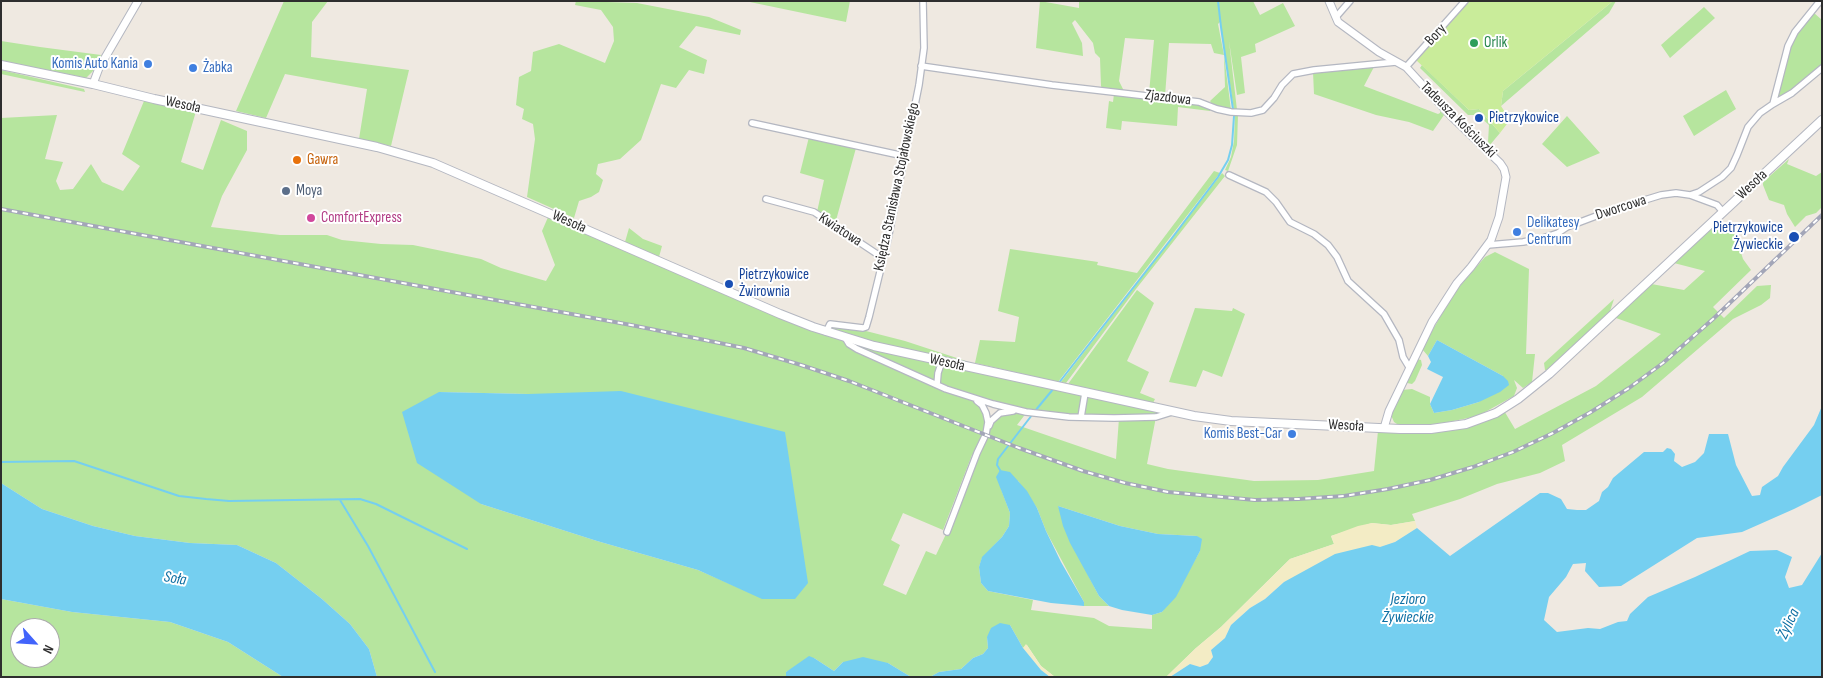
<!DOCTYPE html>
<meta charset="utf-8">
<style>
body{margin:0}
#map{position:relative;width:1823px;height:678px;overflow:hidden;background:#efe9e1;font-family:"Sofia Sans Condensed",sans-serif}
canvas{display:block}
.frame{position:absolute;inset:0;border:2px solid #2e2e2e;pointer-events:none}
.north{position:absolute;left:10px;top:618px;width:50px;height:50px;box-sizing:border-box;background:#fff;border:1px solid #ababab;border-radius:50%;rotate:116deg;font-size:14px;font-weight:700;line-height:20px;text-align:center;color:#2e2e2e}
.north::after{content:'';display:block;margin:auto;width:18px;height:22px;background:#4264fb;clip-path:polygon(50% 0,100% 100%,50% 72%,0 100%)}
</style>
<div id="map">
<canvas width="1823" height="678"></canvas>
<div class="frame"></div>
<div class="north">N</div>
</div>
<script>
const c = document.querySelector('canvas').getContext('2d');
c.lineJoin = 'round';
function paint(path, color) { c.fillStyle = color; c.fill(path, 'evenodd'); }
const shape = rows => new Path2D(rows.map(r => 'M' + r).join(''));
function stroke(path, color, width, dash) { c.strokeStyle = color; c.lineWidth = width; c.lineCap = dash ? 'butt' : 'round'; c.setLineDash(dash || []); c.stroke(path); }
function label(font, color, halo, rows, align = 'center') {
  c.font = font + ' "Sofia Sans Condensed",sans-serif'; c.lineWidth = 4; c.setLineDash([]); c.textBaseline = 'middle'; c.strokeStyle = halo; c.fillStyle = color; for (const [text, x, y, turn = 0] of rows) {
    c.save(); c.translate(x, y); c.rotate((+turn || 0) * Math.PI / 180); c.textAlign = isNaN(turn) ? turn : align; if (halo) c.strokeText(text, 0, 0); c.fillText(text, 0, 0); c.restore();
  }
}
paint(shape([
 [284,1,328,1,312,22,311,57,409,70,391,146,359,139,367,89,285,74,266,118,236,111],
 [576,1,637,3,709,17,741,30,740,35,696,26,679,47,707,60,704,74,689,70,676,88,661,84,641,140,620,159,598,164,596,174,603,180,599,192,591,197,579,201,574,218,527,197,535,139,533,124,522,119,524,109,516,105,519,77,531,71,533,52,559,44,605,63,614,41,613,27,601,10,575,5],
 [745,1,850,1,846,22],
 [1040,1,1079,8,1079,1,1253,1,1260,15,1283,3,1295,26,1255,44,1256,52,1241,57,1245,93,1237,95,1229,41,1237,110,1234,110,1220,22,1218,24,1224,55,1231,110,1212,104,1210,101,1225,87,1224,55,1214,53,1211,44,1169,43,1165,96,1149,93,1154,40,1125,38,1119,81,1124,91,1102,88,1101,86,1100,58,1095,53,1093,43,1075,20,1072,23,1082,43,1083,56,1036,48],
 [1613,1,1616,1,1609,13,1501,106,1503,91],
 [1704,7,1715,18,1670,58,1661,45],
 [1814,13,1822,20,1822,65,1784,96,1778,97,1777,95,1789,48,1797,34],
 [1,41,40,47,101,55,93,71,86,78,82,77,1,61],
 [1375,65,1364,86,1438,114,1440,113,1440,111,1444,115,1433,131,1409,122,1376,115,1314,94,1313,72],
 [1422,65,1469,110,1479,109,1500,133,1489,146,1488,142,1489,125,1478,115,1468,115,1420,68],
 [1,70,84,89,85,92,1,74],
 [1726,90,1736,109,1694,136,1683,116],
 [1114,94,1199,103,1211,108,1210,111,1178,107,1177,126,1122,121,1121,130,1106,128,1109,101,1113,102],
 [154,99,197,108,181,162,203,170,221,120,247,131,247,150,222,196,211,227,280,235,327,235,342,240,381,244,413,245,481,259,501,268,546,281,555,265,542,231,549,215,825,332,1172,412,1129,417,1156,417,1147,464,1168,469,1254,481,1318,480,1374,471,1378,431,1443,428,1503,409,1515,429,1596,386,1661,334,1616,318,1614,314,1646,283,1684,290,1705,271,1670,262,1711,224,1720,232,1726,233,1733,228,1743,259,1751,270,1713,307,1724,318,1757,286,1771,285,1770,298,1761,305,1733,319,1642,397,1562,445,1565,461,1540,473,1497,484,1460,499,1412,514,1415,521,1391,525,1372,523,1331,536,1334,544,1290,559,1221,627,1196,648,1166,677,1055,677,1041,666,1027,645,1023,648,1010,625,987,637,988,648,983,654,973,658,961,669,939,672,930,677,911,677,888,663,843,662,834,671,814,658,786,672,786,677,377,677,369,649,350,624,322,599,276,563,237,545,190,543,135,536,93,526,42,509,1,483,1,118,57,115,45,159,63,162,56,181,60,190,73,189,91,164,102,182,123,191,140,166,122,154,144,101],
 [439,392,528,394,762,598,698,570,597,541,481,504],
 [975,399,1008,411,991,421],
 [1027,412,1119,418,1116,459,1017,425],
 [976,454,947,532,936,555,926,551,906,595,883,585,900,545,891,540,903,513,943,530,972,455],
 [1018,481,1037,508,1046,531,1084,602,1084,606,1109,606,1099,596,1090,579,1058,506,1120,526,1158,534,1197,536,1200,551,1182,583,1162,612,1152,615,1152,629,1109,626,1094,618,1031,610,1033,600,988,591,981,583,979,567,982,558,1002,537,1009,526,1010,513,1001,489],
 [1235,115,1238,115,1237,145,1228,171,1225,170,1231,157,1234,141],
 [1567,116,1600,153,1567,167,1542,144],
 [809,137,856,148,835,224,817,212,824,180,800,173],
 [1789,159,1787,164,1816,176,1822,172,1822,207,1816,213,1806,216,1795,227,1787,214,1784,205,1769,200,1763,185,1763,182],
 [1214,171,1220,173,1058,382,975,363,980,340,1015,342,1019,317,998,311,1010,249,1098,262,1097,265,1137,273],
 [1222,173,1225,176,1136,289,1066,383,1061,382],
 [629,228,643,239,662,246,659,257,625,242],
 [1495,252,1529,269,1526,354,1535,354,1532,382,1523,388,1514,380,1517,388,1514,396,1478,416,1439,424,1397,424,1394,422,1391,415,1402,390,1412,389,1430,397,1430,404,1434,413,1452,410,1479,402,1503,376,1437,340,1428,356,1422,349,1453,294,1485,257],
 [1137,290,1154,303,1127,361,1149,372,1140,393,1155,399,1153,403,1068,384],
 [1614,299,1610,311,1548,370,1545,370,1544,363],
 [1195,308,1232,311,1233,308,1245,314,1222,377,1203,370,1196,387,1169,382],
 [832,326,861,331,867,328,866,331,905,341,969,362,968,363,879,343,832,330],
 [1417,359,1421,360,1422,365,1415,381,1412,384,1407,383,1406,382],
 [1,599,72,612,170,622,228,642,283,677,1,677],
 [20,628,50,628,50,658,20,658]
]), '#b6e59e');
paint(shape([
 [1415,521,1417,528,1395,542,1284,582,1265,599,1250,608,1231,625,1225,638,1211,650,1213,657,1208,664,1200,667,1190,664,1170,677,1166,677,1196,648,1221,627,1290,559,1334,544,1331,536,1358,526,1372,523,1391,525],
 [1026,644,1041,666,1055,677,1050,677,1041,670,1023,648]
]), '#f3ecc5');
paint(shape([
 [1469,1,1613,1,1503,91,1501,106,1510,120,1500,133,1479,109,1469,110,1416,60]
]), '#c9ec9a');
paint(shape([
 [1437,340,1503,376,1508,381,1509,385,1500,392,1479,402,1452,410,1434,413,1430,404,1443,377,1427,369,1431,362,1428,356],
 [621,391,785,432,808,583,795,599,762,599,698,570,597,541,481,504,417,463,402,412,439,392,528,394],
 [1822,406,1822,495,1794,509,1742,532,1697,538,1621,586,1599,587,1585,571,1586,563,1573,564,1566,577,1549,597,1544,620,1557,632,1588,628,1600,629,1618,622,1627,621,1630,614,1648,597,1695,577,1750,551,1777,550,1792,557,1785,577,1789,588,1802,585,1822,553,1822,677,1170,677,1190,664,1200,667,1208,664,1213,657,1211,650,1225,638,1231,625,1250,608,1265,599,1284,582,1335,554,1372,545,1380,547,1395,542,1417,528,1450,556,1540,493,1548,493,1561,499,1567,509,1577,510,1586,510,1599,501,1602,492,1608,487,1613,478,1644,452,1663,452,1667,448,1671,449,1675,454,1674,461,1682,467,1695,462,1704,453,1709,434,1728,434,1736,465,1752,496,1760,495,1762,487,1778,476,1783,467,1814,425],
 [1000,470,1010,472,1027,491,1037,508,1046,531,1061,562,1084,602,1084,606,1051,603,988,591,981,583,979,567,982,557,1002,537,1009,526,1010,513,996,477],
 [1,483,42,509,93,526,135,536,190,543,237,545,276,563,322,599,350,624,369,649,377,677,283,677,228,642,170,622,72,612,1,599],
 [1058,506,1120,526,1158,534,1197,536,1202,539,1200,551,1176,597,1162,612,1152,615,1122,610,1109,606,1099,596,1070,543,1063,526],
 [1000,623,1010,625,1023,648,1041,670,1050,677,930,677,939,672,961,669,973,658,983,654,988,648,987,637,991,628],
 [809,656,814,658,834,671,843,662,863,657,888,663,911,677,786,677,786,672]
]), '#75cff0');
stroke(shape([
 [1058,384,1172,238,1218,177,1228,160,1232,145,1234,116,1221,27,1218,1],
 [1035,411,1054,388],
 [1,462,74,461,179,496,206,499,229,501,360,499,376,504,467,549],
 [1000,470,997,465,998,459,1032,415],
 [340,500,368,546,435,672]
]), '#75cff0', 2);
const minor = shape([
 [1336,17,1350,1],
 [921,66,1052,85,1199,102,1217,109,1231,112,1251,113,1263,110,1274,98,1282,85,1293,74,1314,70,1396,62],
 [1406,67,1465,1],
 [1773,104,1792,93,1822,68],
 [752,123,904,156],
 [1229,175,1266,192,1276,202,1290,222,1314,234,1328,245,1337,257,1348,281,1384,314,1399,340,1403,357,1409,367],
 [1690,195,1699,192,1722,177,1731,168,1737,155,1748,127,1760,113,1773,104,1788,46,1795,32,1820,1],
 [766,199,814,212,883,258],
 [1488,245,1523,242,1543,238,1558,233,1567,227,1612,210,1661,195,1676,193,1690,195,1717,205,1723,212],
 [826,332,830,324,863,328,866,327,869,317,888,239,919,85,924,48,923,1],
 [846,339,849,344,857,349,946,389,993,404,1026,412,1069,417,1114,418,1156,417,1172,412],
 [937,385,938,373,942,361],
 [1081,417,1085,393],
 [989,426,991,421,1000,413,1013,411],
 [947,532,977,453,986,434,988,422,986,413,982,405,977,401]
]);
const tertiary = shape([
 [1329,1,1338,22,1379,52,1406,67,1451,116,1500,163,1504,169,1506,177,1499,217,1491,240,1471,267,1457,283,1432,322,1389,411,1384,428],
 [93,84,99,68,138,1]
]);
const secondary = shape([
 [1,65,93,84,154,99,377,147,433,163,780,314,813,327,874,346,1194,416,1231,421,1400,429,1431,429,1466,424,1496,413,1518,399,1549,374,1822,120]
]);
stroke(minor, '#b4b7c1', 8);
stroke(tertiary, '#b4b7c1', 9);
stroke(secondary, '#b4b7c1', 10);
stroke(minor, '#fff', 5.5);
stroke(tertiary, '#fff', 7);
stroke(secondary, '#fff', 8);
const rail = shape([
 [1,209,631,325,744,348,801,365,849,381,1019,448,1083,471,1125,483,1168,492,1255,500,1298,499,1344,496,1388,489,1430,480,1473,467,1513,452,1553,433,1591,412,1629,388,1663,363,1713,319,1822,215]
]);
stroke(rail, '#a3a6b8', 4);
stroke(rail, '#fff', 2, [5.5]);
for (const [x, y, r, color] of [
 [1474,43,5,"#2e9e5b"],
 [148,64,5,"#3f7fe0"],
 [193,68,5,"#3f7fe0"],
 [1479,118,5,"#1a4fb4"],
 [297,160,5,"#e8710a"],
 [286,191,5,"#5c6f8a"],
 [311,218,5,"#d1479c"],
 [1517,232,5,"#3f7fe0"],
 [1794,237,6,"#1a4fb4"],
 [729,284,5,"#1a4fb4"],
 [1292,434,5,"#3f7fe0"]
]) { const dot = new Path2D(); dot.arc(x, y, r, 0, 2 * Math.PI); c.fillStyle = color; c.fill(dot); stroke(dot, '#fff', 2); }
label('15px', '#2e2e2e', '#fff', [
 ["Bory",1436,35,-47],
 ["Zjazdowa",1168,98,7],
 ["Wesoła",183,105,12],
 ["Tadeusza Kościuszki",1458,120,45],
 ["Wesoła",1752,185,-43],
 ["Księdza Stanisława Stojałowskiego",897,187,-78],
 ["Dworcowa",1621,208,-18],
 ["Wesoła",569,222,24],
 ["Kwiatowa",840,230,33],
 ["Wesoła",947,363,13],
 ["Wesoła",1346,426,3]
]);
label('15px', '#27864d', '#fff', [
 ["Orlik",1484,43]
], 'left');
label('15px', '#366cbe', '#fff', [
 ["Komis Auto Kania",138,64],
 ["Żabka",203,68,"left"],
 ["Delikatesy",1527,223,"left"],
 ["Centrum",1527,240,"left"],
 ["Komis Best-Car",1282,434]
], 'right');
label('15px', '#164399', '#fff', [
 ["Pietrzykowice",1489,118],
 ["Pietrzykowice",1783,228,"right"],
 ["Żywieckie",1783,245,"right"],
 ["Pietrzykowice",739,275],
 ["Żwirownia",739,292]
], 'left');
label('15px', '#c56008', '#fff', [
 ["Gawra",307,160]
], 'left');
label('15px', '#4e5e75', '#fff', [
 ["Moya",296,191]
], 'left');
label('15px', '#b23c85', '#fff', [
 ["ComfortExpress",321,218]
], 'left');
label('italic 16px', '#0d6fa3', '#fff', [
 ["Soła",175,579,10],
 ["Jezioro",1408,600],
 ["Żywieckie",1408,618],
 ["Żylica",1789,624,-65]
]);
</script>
